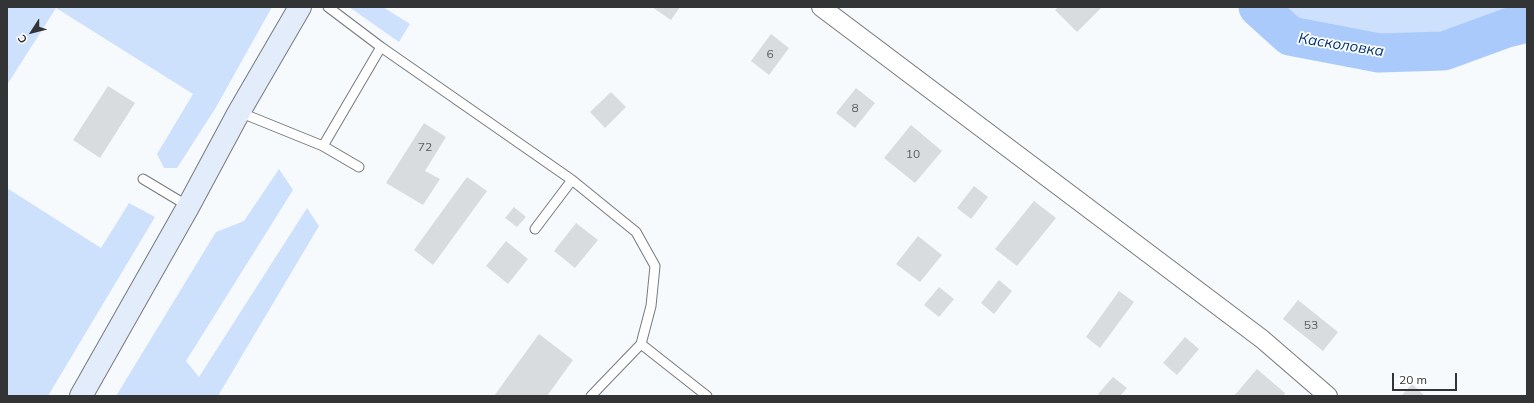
<!DOCTYPE html>
<meta charset="utf-8">
<style>
body{margin:0}
#map{position:relative;width:1534px;height:403px;overflow:hidden;background:#f7fafd;font-family:Mulish,sans-serif}
canvas{display:block}
.frame{position:absolute;inset:0;border:8px solid #333435;pointer-events:none}
.north{position:absolute;left:12px;top:12px;width:40px;height:40px;-webkit-text-stroke:3px #fff;paint-order:stroke;rotate:234deg;font-size:11px;font-weight:700;line-height:16px;text-align:center;color:#333435}
.north::after{content:'';display:block;margin:auto;width:14px;height:18px;background:#333435;clip-path:polygon(50% 0,100% 100%,50% 72%,0 100%)}
.scale{position:absolute;left:1392px;top:373px;width:65px;height:18px;box-sizing:border-box;border:2px solid #333435;border-top:0;padding-left:5px;font-size:12px;line-height:14px;white-space:nowrap;color:#333435;-webkit-text-stroke:3px #fff;paint-order:stroke}
</style>
<div id="map">
<canvas width="1534" height="403"></canvas>
<div class="frame"></div>
<div class="north">С</div>
<div class="scale">20 m</div>
</div>
<script>
const c = document.querySelector('canvas').getContext('2d');
c.lineJoin = 'round';
function paint(path, color) { c.fillStyle = color; c.fill(path, 'evenodd'); }
const shape = rows => new Path2D(rows.map(r => 'M' + r).join(''));
function stroke(path, color, width, dash) { c.strokeStyle = color; c.lineWidth = width; c.lineCap = dash ? 'butt' : 'round'; c.setLineDash(dash || []); c.stroke(path); }
function label(font, color, halo, rows, align = 'center') {
  c.font = font + ' Mulish,sans-serif'; c.lineWidth = 3.5; c.setLineDash([]); c.textBaseline = 'middle'; c.strokeStyle = halo; c.fillStyle = color; for (const [text, x, y, turn = 0] of rows) {
    c.save(); c.translate(x, y); c.rotate((+turn || 0) * Math.PI / 180); c.textAlign = isNaN(turn) ? turn : align; if (halo) c.strokeText(text, 0, 0); c.fillText(text, 0, 0); c.restore();
  }
}
paint(shape([
 [7,7,272,7,215,109,177,168,164,168,157,154,193,94,56,8,7,85],
 [349,7,383,7,410,24,399,42],
 [1258,7,1527,7,1527,23,1507,28,1444,51,1379,53,1290,36],
 [279,169,293,190,186,361,199,377,307,208,319,226,218,396,116,396,216,232,244,221],
 [7,188,101,248,129,203,155,217,48,396,7,396]
]), '#cde0fc');
stroke(shape([
 [1258,7,1290,36,1379,53,1444,51,1507,28,1527,23]
]), '#a9cafa', 39);
paint(shape([
 [652,7,680,7,671,20],
 [1058,7,1100,7,1101,8,1077,32,1055,10],
 [771,34,789,48,769,75,751,61],
 [108,86,135,103,100,158,73,140],
 [856,88,875,103,855,128,836,113],
 [611,92,626,107,605,128,590,112],
 [424,123,446,137,425,171,440,179,423,205,386,183],
 [911,125,942,151,915,183,884,158],
 [467,177,487,191,433,265,414,250],
 [974,186,988,197,971,219,957,208],
 [1034,201,1056,218,1017,266,995,249],
 [514,207,526,217,517,227,505,218],
 [576,223,598,240,575,268,554,251],
 [918,236,942,255,920,282,896,264],
 [506,241,528,259,508,284,486,266],
 [999,280,1012,291,994,314,981,303],
 [939,287,954,299,939,317,924,305],
 [1119,291,1134,302,1100,348,1086,337],
 [1298,300,1338,332,1323,351,1283,319],
 [539,334,573,360,547,396,494,396],
 [1185,337,1199,349,1177,375,1163,363],
 [1257,369,1285,393,1283,396,1234,396],
 [1113,377,1127,388,1120,396,1101,396,1098,394],
 [1412,384,1425,396,1401,396]
]), '#d9dcdf');
const service = shape([
 [381,47,572,180,636,232,655,266,651,306,641,344,591,396],
 [239,112,323,146,359,167],
 [323,146,381,47,328,7],
 [143,179,188,206],
 [535,229,572,180],
 [641,344,707,396]
]);
const minor = shape([
 [821,7,1262,339,1328,396]
]);
const secondary = shape([
 [81,396,188,207,239,112,300,7]
]);
stroke(service, '#77797c', 11);
stroke(minor, '#77797c', 20);
stroke(secondary, '#77797c', 24);
stroke(service, '#fff', 9);
stroke(minor, '#fff', 18);
stroke(secondary, '#e2ecfb', 22);
label('12px', '#5c5e60', null, [
 ["6",770,54],
 ["8",855,108],
 ["72",425,147],
 ["10",913,154],
 ["53",1311,325]
]);
label('italic 15px', '#037', '#fff', [
 ["Касколовка",1341,45,9]
]);
</script>
